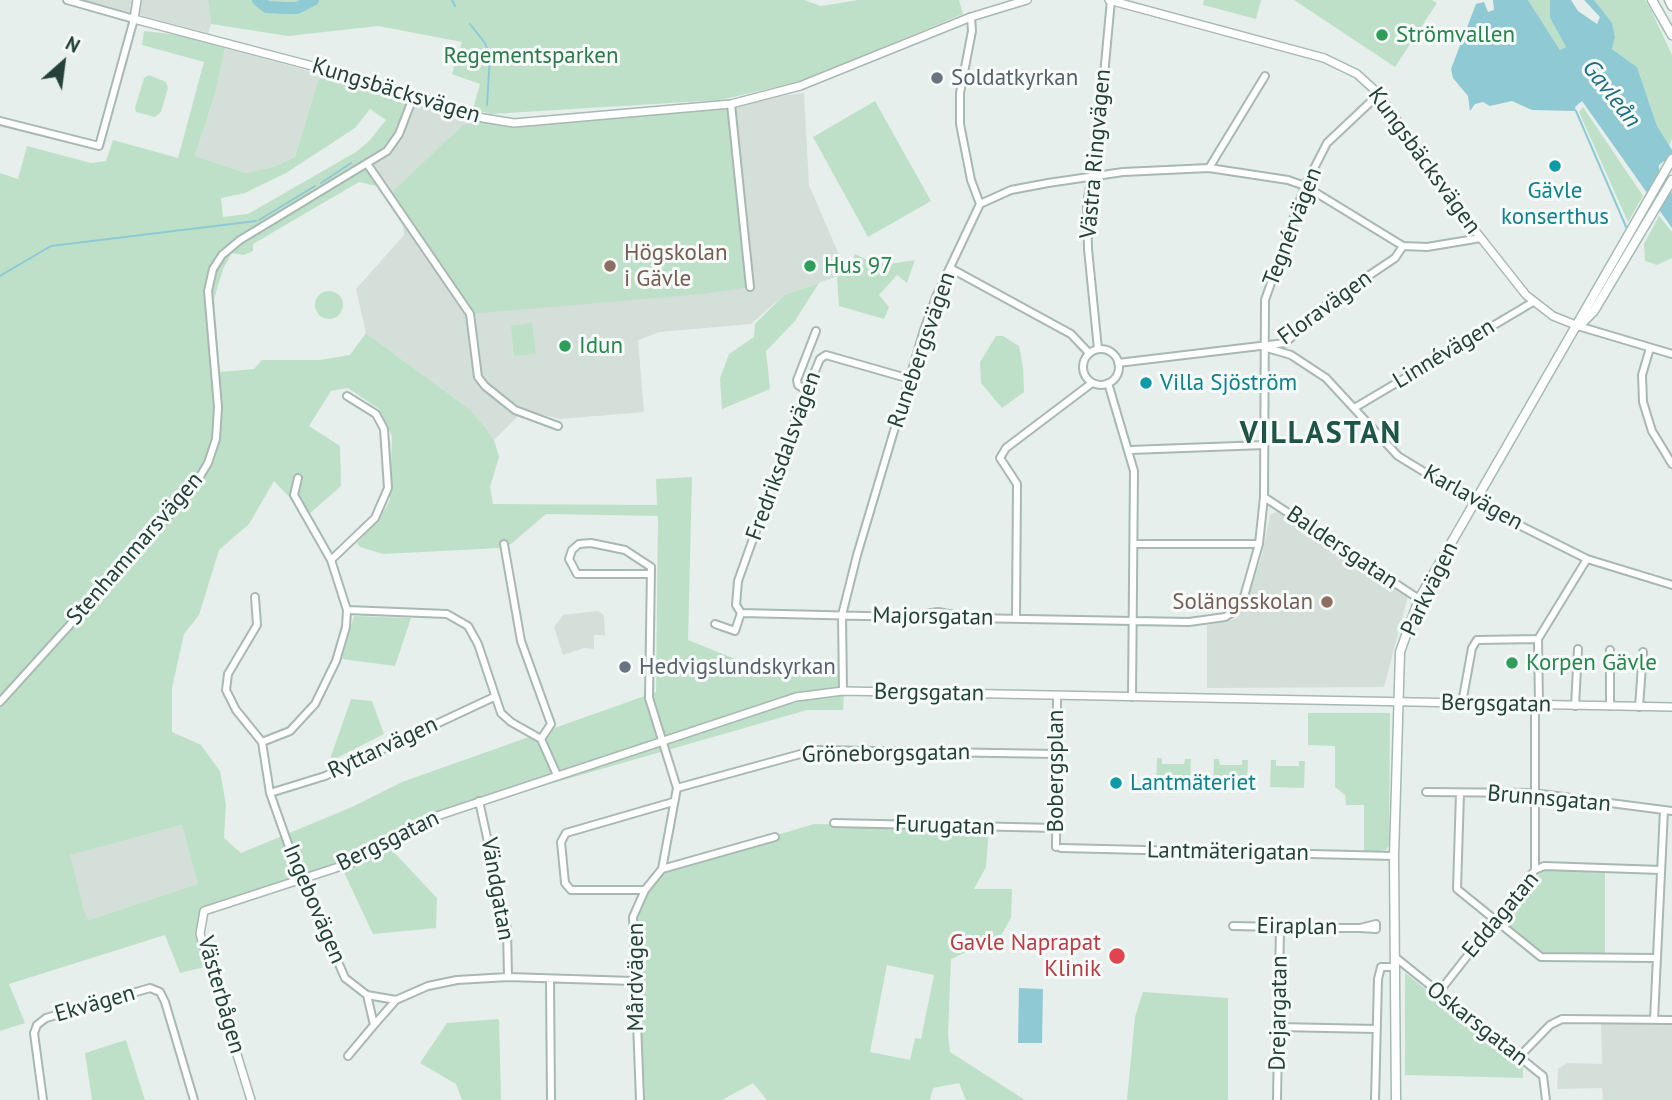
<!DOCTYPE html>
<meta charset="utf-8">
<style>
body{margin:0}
#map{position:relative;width:1672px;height:1100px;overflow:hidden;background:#e6efeb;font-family:"PT Sans",sans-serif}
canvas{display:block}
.north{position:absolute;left:28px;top:28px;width:70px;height:70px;-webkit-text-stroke:5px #f7fbf9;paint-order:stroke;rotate:28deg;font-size:19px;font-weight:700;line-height:28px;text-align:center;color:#24423a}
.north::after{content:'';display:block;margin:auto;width:24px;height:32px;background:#24423a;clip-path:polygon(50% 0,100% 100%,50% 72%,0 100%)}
</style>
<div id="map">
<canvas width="1672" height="1100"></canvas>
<div class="north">N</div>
</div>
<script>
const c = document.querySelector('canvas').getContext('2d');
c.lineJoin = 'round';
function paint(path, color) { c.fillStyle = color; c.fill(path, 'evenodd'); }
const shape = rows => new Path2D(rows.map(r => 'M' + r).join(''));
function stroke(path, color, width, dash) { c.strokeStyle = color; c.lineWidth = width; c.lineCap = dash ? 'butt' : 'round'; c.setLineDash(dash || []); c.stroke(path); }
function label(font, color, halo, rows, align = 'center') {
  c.font = font + ' "PT Sans",sans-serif'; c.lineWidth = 6; c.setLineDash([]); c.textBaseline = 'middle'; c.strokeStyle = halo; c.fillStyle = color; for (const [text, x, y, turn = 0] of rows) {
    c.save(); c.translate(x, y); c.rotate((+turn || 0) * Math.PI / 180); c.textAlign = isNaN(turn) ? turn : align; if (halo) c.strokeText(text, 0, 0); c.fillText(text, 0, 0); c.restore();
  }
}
paint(shape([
 [84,0,208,0,211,24,208,33],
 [225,48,320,74,295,157,273,167,246,173,195,156,216,91],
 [804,93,809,185,847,273,784,295,751,324,660,332,638,340,644,412,560,419,524,410,494,440,468,408,366,333,356,289,404,235,403,226,376,186,368,165,414,95,515,130],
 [1278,511,1408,596,1384,687,1207,688,1207,625,1235,619,1245,608,1262,555,1270,515],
 [598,611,604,615,605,635,594,635,594,649,584,648,563,655,554,627,563,615],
 [182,825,199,884,89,920,84,912,69,855],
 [1601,1023,1672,1023,1672,1100,1603,1100,1602,1088,1557,1089,1558,1069,1567,1063,1602,1064]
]), '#d4dfda');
paint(shape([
 [208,0,804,0,821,6,858,0,959,0,963,14,799,82,720,100,491,114,473,109,480,84,452,74,462,42,378,26,288,36,211,24],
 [1204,0,1261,0,1256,19,1203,5],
 [1294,0,1432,0,1437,3,1395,67],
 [1528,0,1550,0,1550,18,1566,47,1560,50],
 [1594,0,1645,0,1651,10,1672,55,1672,139,1669,146,1657,126,1637,67,1612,49,1615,37,1612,24],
 [144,31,180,35,225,48,216,91,195,156,246,173,273,167,295,157,320,74,332,71,414,95,406,119,387,151,369,165,376,186,359,182,253,244,253,251,244,255,232,253,223,269,214,299,220,372,254,369,262,360,320,360,350,355,366,333,468,408,483,425,494,440,499,457,490,487,493,504,657,505,656,479,692,477,688,640,738,660,842,664,845,680,843,710,807,710,431,818,388,846,437,898,436,928,373,934,341,866,207,915,203,933,213,965,180,973,165,935,9,984,25,1023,0,1031,0,173,18,179,27,146,91,163,106,161,113,140,178,158,204,62,142,45],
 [370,109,386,120,369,141,356,152,248,214,223,217,221,198,245,193,286,173,355,128],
 [348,388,379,409,392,436,390,499,386,508,357,543,360,547,383,554,500,548,511,544,546,514,658,516,656,692,402,782,352,807,241,853,224,838,226,805,220,771,201,745,172,732,172,688,184,634,199,615,219,550,249,524,274,481,307,516,341,486,340,446,309,426,331,391],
 [182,825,198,884,89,920,84,911,70,855],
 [149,75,166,82,168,88,161,112,155,117,136,112,135,108,144,78],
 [875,101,931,201,868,237,813,137],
 [731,104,750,287,703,294,470,314,389,195,462,126,483,118,514,123],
 [1583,107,1643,196,1628,222,1579,112],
 [1659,216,1672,232,1672,258,1657,265,1645,261,1644,244],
 [855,254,869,261,889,264,915,260,907,283,897,275,879,295,889,307,884,319,839,306,837,277,847,273],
 [819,283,795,321,766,351,770,389,722,409,720,378,729,354,754,337,755,324,784,295],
 '315 305a14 14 0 1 1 28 0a14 14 0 1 1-28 0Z',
 [532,323,536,354,514,356,511,326],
 [996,336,1003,336,1019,346,1023,367,1024,392,1002,408,981,383,980,362],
 [354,616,411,618,395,666,342,659],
 [351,699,372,701,384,734,329,762],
 [1308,713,1390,713,1389,845,1386,850,1364,853,1364,805,1346,805,1345,795,1335,787,1335,746,1308,745],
 [1157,758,1162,758,1162,764,1184,764,1185,759,1191,759,1190,786,1156,785],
 [1214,759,1219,759,1220,765,1242,765,1242,760,1248,760,1247,787,1213,786],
 [1271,760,1276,760,1276,766,1299,766,1299,761,1305,761,1304,788,1270,787],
 [814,824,989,828,986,867,974,889,1012,889,1011,918,1000,937,951,959,948,1034,950,1052,1025,1100,966,1100,959,1083,933,1088,930,1100,767,1100,753,1083,722,1100,640,1100,633,918,638,903,662,869],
 [887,965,934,975,921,1039,915,1038,910,1060,870,1052],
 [1542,870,1605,873,1605,955,1544,953,1503,921],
 [1405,973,1523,1066,1523,1078,1405,1075],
 [1143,992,1228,998,1228,1100,1127,1100,1135,1017],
 [499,1019,501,1100,462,1100,456,1084,420,1063,447,1023],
 [126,1040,145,1100,92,1100,85,1053]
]), '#bfe0c8');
paint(shape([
 [1493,0,1528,0,1560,50,1566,47,1550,18,1550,0,1571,0,1578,11,1597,24,1600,17,1584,0,1594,0,1602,10,1612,23,1615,37,1612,49,1637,67,1657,126,1672,150,1672,166,1664,161,1659,165,1659,177,1672,193,1672,228,1582,101,1575,107,1576,111,1532,110,1512,101,1490,106,1483,102,1475,104,1470,111,1468,96,1453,78,1451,69,1476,4,1484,2,1488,12,1494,10],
 [1019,988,1043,989,1042,1043,1018,1043]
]), '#8ec9d4');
stroke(shape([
 [452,0,455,6],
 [470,24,485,43,490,56,487,105],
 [1576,111,1627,229],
 [321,183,351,163],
 [259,220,315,186],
 [0,276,51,246,256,221]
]), '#8ec9d4', 2);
stroke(shape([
 [258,0,267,7,286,8,297,8,313,0]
]), '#8ec9d4', 12);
const minor = shape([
 [971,17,972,31,960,93,960,124,971,180,980,204],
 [731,104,750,287],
 [0,121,99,146,134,19,67,0],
 [368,165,470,314,478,377,485,386,515,410,558,426],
 [1209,168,1265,76],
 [950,268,1071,334,1089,353],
 [1578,326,1672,354],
 [1267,348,1291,355,1326,378,1398,456,1475,503,1587,559,1672,585],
 [1650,348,1642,375,1643,402,1652,431,1672,464],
 [1098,349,1088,249,1087,203,1097,150,1111,0],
 '1083 367a18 18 0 1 1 36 0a18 18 0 1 1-36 0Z',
 [1118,363,1285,343,1328,303,1395,258,1403,246],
 [910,379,826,355,820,359,797,415,738,581,736,605,741,613,905,617,938,612,970,618,1134,621,1189,622,1225,617,1241,607,1259,544,1264,497,1265,300,1305,186,1327,143,1379,94],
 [1108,383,1134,471,1132,697],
 [807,391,798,385,797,380,816,331],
 [1356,407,1533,302],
 [1130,450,1264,445],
 [1264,497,1419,599],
 [504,544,521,641,551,724,541,739],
 [1135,544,1259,544],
 [331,560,375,518,388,488,384,429,376,414,347,396],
 [255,597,257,625,228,674,226,690,236,710,262,742,270,793,293,858,345,978,367,995,396,1000,428,986,457,980,508,977,633,981],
 [347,610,447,614,468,626,478,644,501,713,511,722,541,739,557,775],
 [1016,618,1017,484,1000,458,1006,448,1092,383],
 [715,624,735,631,741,613],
 [843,691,842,615,857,555,924,330,936,297,980,204,1011,190,1048,183,1123,172,1209,168,1288,180,1305,186,1403,246,1427,247,1481,238],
 [0,702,192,490,208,463,216,439,218,407,208,291,213,269,222,255,240,240,387,151,399,134,414,95],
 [1462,703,1472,648,1477,640,1538,639],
 [1535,705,1535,870],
 [1539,705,1538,639,1587,559],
 [1575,706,1578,649],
 [1610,706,1610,650],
 [1639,707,1643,652],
 [262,742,290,731,315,704,336,661,346,627,347,610,331,560,294,495,298,478],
 [677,788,815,750,1056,754],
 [1426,792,1533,793,1672,811],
 [270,793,325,776,494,697],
 [1460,793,1457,889,1541,957,1657,958],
 [479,801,507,929,508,977],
 [834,823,1056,828],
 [1056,847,1057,696],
 [1061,848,1394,856],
 [662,869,775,837],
 [645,890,571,890,565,883,561,842,566,833,673,802],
 [1233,926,1331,928,1360,928,1376,929,1376,924,1360,928],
 [1395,957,1543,1076,1546,1100],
 [550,979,551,1100],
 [1439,992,1535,870,1544,866,1661,870],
 [367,995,374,1025,396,1000],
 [1654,1020,1664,810],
 [1278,1027,1376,1029],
 [348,1056,374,1025],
 [1519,1057,1550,1025,1562,1019,1672,1020],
 [43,1100,34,1033,37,1025,46,1018,150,988,160,992,165,1002,194,1100],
 [640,1100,633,917,645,890,662,869,677,788,649,698,651,567,625,550,591,543,579,544,572,550,569,559,577,574,651,574],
 [1277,1100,1280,927],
 [1375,1100,1378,979,1381,967,1393,967]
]);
const tertiary = shape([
 [137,0,134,19,373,82,483,118,514,123,731,104,800,86,971,17,1027,0],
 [1109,0,1324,58,1357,74,1379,94,1458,209,1526,295,1553,316,1578,326],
 [251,1100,200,934,204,911,354,862,431,818,796,697,843,691,1672,707]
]);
const secondary = shape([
 [1652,0,1672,35],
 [1669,0,1672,6],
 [1583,322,1594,311,1672,180],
 [1396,1100,1394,856,1400,652,1419,599,1672,159]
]);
stroke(minor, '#a8b8b2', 10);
stroke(tertiary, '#a8b8b2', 10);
stroke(secondary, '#a4bbb3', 11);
stroke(minor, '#fff', 6);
stroke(tertiary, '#fff', 7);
stroke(secondary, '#fff', 8);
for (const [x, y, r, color] of [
 [1382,35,7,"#2e9e5b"],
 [937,78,7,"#6b7280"],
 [1555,166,7,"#0f9aa8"],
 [610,266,7,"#8d6e63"],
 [810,266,7,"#2e9e5b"],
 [565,346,7,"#2e9e5b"],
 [1146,383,7,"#0f9aa8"],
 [1327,602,7,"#8d6e63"],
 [1512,663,7,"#2e9e5b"],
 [625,667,7,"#6b7280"],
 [1116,783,7,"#0f9aa8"],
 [1117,956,9,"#e0444e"]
]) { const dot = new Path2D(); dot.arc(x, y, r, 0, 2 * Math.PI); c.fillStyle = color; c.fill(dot); stroke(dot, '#f7fbf9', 2.5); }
label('23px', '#27864d', '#f7fbf9', [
 ["Strömvallen",1396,35],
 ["Hus 97",824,266],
 ["Idun",579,346],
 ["Korpen Gävle",1526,663]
], 'left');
label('23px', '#2d7a4b', '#f7fbf9', [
 ["Regementsparken",531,56]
]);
label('23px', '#5b616d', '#f7fbf9', [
 ["Soldatkyrkan",951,78],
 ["Hedvigslundskyrkan",639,667]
], 'left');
label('23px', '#24423a', '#f7fbf9', [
 ["Kungsbäcksvägen",396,91,17],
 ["Västra Ringvägen",1096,154,-85],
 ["Kungsbäcksvägen",1424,161,54],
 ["Tegnérvägen",1293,227,-69],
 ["Floravägen",1325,308,-36],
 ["Runebergsvägen",922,350,-71],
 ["Linnévägen",1444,354,-31],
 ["Fredriksdalsvägen",784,456,-70],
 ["Karlavägen",1473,498,29],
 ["Baldersgatan",1342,548,34],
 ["Stenhammarsvägen",135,549,-49],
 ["Parkvägen",1430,589,-64],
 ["Majorsgatan",933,617,1],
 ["Bergsgatan",929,693,1],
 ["Bergsgatan",1496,704,1],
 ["Ryttarvägen",383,748,-25],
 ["Gröneborgsgatan",886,754,-1],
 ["Bobergsplan",1056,771,-90],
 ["Brunnsgatan",1549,799,5],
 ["Furugatan",945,826,2],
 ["Bergsgatan",388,841,-26],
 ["Lantmäterigatan",1228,852,1],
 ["Vändgatan",497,889,80],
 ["Ingebovägen",314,904,67],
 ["Eddagatan",1501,915,-50],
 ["Eiraplan",1297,927,1],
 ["Mårdvägen",636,977,-90],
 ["Västerbågen",221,995,74],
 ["Ekvägen",95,1004,-16],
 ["Drejargatan",1279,1013,-89],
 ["Oskarsgatan",1477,1024,38]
]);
label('23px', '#0d838f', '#f7fbf9', [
 ["Gävle",1555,191,"center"],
 ["konserthus",1555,217,"center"],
 ["Villa Sjöström",1160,383],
 ["Lantmäteriet",1130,783]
], 'left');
label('23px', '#785e54', '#f7fbf9', [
 ["Högskolan",624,253],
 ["i Gävle",624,279],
 ["Solängsskolan",1313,602,"right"]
], 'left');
label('23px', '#be3a42', '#f7fbf9', [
 ["Gavle Naprapat",1101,943],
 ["Klinik",1101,969]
], 'right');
label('italic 24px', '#1c6f80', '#f7fbf9', [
 ["Gavleån",1611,94,52]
]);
c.letterSpacing = '2px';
label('bold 30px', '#1f5548', '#f7fbf9', [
 ["VILLASTAN",1321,434]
]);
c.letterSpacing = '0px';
</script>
